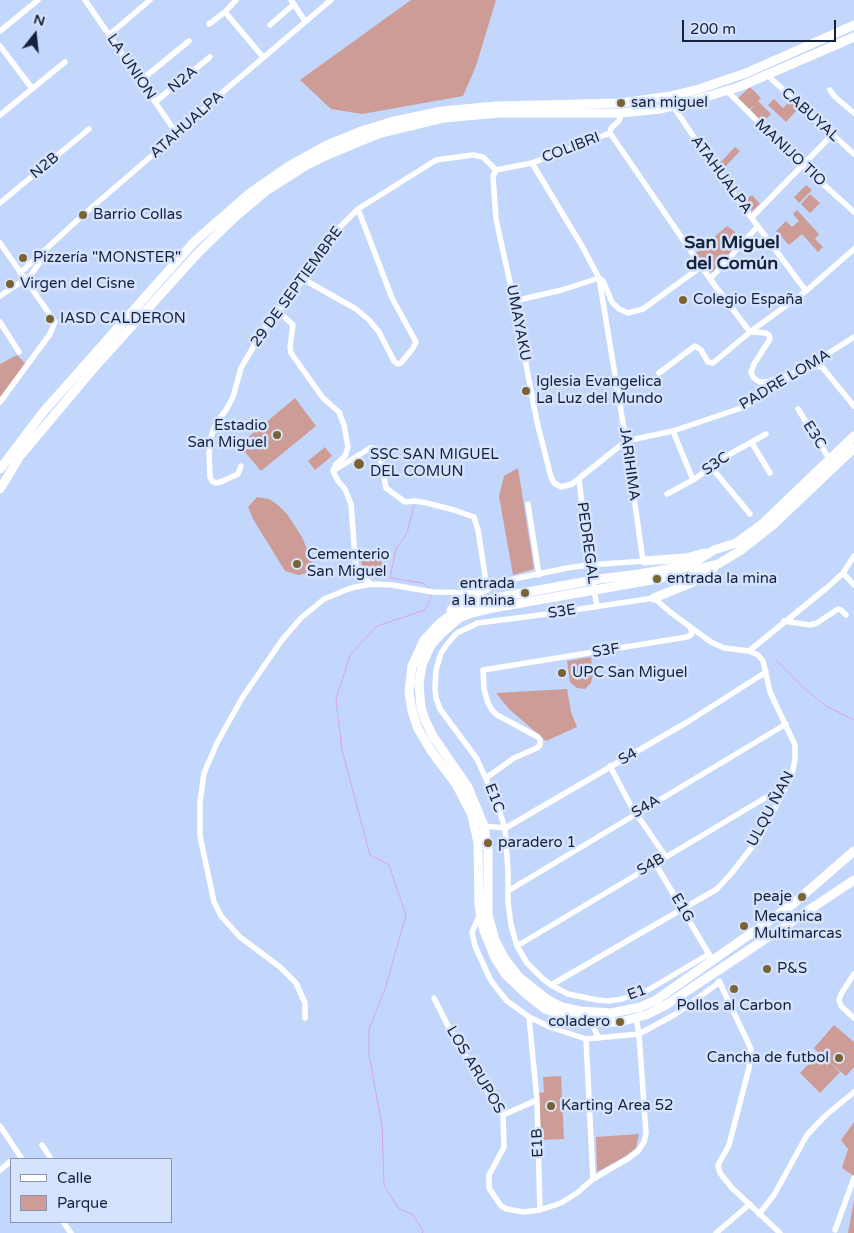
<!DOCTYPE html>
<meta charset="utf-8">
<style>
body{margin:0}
#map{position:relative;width:854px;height:1233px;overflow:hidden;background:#c3d6fc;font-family:"Varela Round",sans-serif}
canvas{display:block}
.legend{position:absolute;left:10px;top:1158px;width:162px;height:65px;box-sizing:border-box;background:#d6e3fd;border:1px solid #8a96af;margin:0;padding:6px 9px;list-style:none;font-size:15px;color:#17223a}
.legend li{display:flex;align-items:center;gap:10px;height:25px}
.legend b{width:25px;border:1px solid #8a96af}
.north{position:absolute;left:10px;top:10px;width:50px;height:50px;-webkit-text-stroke:4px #d6e3fd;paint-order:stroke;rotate:16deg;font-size:14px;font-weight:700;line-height:20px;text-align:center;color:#17223a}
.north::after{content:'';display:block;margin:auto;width:18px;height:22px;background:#17223a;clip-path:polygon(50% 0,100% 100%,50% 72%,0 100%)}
.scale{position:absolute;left:682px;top:20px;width:154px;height:22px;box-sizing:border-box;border:2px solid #17223a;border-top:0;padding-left:6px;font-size:15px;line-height:18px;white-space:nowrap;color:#17223a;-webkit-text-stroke:4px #d6e3fd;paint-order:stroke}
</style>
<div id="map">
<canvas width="854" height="1233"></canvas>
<ul class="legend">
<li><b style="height:6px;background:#fff"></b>Calle</li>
<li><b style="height:14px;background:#ce9c97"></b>Parque</li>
</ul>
<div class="north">N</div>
<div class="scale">200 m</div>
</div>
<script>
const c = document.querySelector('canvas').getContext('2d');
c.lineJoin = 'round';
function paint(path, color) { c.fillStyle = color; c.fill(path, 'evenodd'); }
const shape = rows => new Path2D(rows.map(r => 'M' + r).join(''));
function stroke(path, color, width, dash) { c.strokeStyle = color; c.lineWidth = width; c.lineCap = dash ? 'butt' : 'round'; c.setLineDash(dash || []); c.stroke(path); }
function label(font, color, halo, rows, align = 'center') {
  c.font = font + ' "Varela Round",sans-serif'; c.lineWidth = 5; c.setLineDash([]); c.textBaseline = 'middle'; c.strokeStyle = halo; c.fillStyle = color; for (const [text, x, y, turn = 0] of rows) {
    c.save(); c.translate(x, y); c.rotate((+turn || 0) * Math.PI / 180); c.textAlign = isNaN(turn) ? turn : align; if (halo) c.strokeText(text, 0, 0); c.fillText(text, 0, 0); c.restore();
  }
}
paint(shape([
 [411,0,496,0,476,66,463,96,362,114,331,109,300,80],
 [750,87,761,98,758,101,771,114,762,123,749,111,755,105,748,110,738,98],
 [774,99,783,108,790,101,798,109,786,122,768,105],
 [735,147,740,151,722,170,718,165],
 [806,185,812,190,799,203,794,197],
 [810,194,820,203,810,213,801,204],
 [752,195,760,204,752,211,743,202],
 [797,210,819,234,815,239,823,247,818,252,802,234,789,245,776,231,786,221,792,227,799,221,793,214],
 [727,226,734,231,741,243,713,274,696,253],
 [17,355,26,364,0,399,0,364],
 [295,398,316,426,261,471,239,445],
 [325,447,332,456,315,470,308,461],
 [518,468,534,569,513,575,499,496,504,476],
 [257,497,269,499,278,505,287,514,302,537,312,561,314,571,299,575,285,571,253,519,248,507],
 [377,552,383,565,378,573,377,579,364,573,361,562,366,553],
 [591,657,593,674,591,683,585,689,577,688,570,682,567,661],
 [567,689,571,712,577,727,546,741,509,709,496,693],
 [834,1025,854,1042,854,1067,846,1076,827,1060,840,1072,820,1093,800,1073,819,1053,814,1048],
 [561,1076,564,1139,541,1140,539,1093,544,1092,543,1077],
 [854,1122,854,1176,842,1168,848,1149,841,1140],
 [639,1134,636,1148,624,1157,597,1172,596,1137],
 [854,1200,854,1233,848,1233]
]), '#ce9c97');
stroke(shape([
 [414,506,407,533,396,549,390,578,423,583,430,589],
 [776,660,804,688,826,706,854,720],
 [422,1233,423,1231,413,1215,398,1208,384,1185,382,1125,369,1055,369,1029,385,989,406,915,389,865,370,855,342,750,336,699,350,655,377,626,425,610,432,594]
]), '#dca4e0', 1);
stroke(shape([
 [85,0,177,134],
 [291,0,305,21],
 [225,12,263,57],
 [209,24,225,12,236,0],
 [270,25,294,4],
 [0,31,38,0],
 [109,35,150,0],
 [0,46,31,87],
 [767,75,854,154],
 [140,81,189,41],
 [830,90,834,96,854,113],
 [727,91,802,165,854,212],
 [155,102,210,57],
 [673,106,716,170,806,291],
 [0,115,65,62],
 [610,133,532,163,496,170,493,176,496,219,514,301,537,422,551,477,554,483,561,487,572,484,626,441,673,431,744,407,854,337],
 [610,133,710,279,750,332,766,333,769,335,770,339,754,364,751,372,753,377,759,382,766,382,793,373],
 [610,133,611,128,619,121,621,113],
 [532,163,582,246,599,278,603,281,612,302,619,309,628,313,643,309,702,266],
 [0,203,89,129],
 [752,217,832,135],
 [0,243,55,322,50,334,0,402],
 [20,273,83,215,177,134,210,103,331,0],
 [303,279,356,309,369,320,379,332,394,361,398,364,401,363,413,348,416,342,392,298,358,209],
 [710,279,758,226],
 [0,296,30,276,40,262,43,251],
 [514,301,562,290,599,278,626,441,643,561],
 [277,310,293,325,290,347,291,353,323,398,339,412,344,425,348,447,345,456,336,464,333,471,338,481,345,489,351,504,356,571,371,584],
 [0,322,19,352],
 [807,369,817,366,822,367,854,406],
 [659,373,695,346,701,350,708,362,713,363,750,332,806,291,854,249],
 [798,409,830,460],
 [673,431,693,480],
 [752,443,770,473],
 [241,466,238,474,223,481,216,483,212,481,210,477,209,453,211,437,216,423,226,410,233,397,241,368,268,322,277,310,287,303,335,232,358,209,436,160,473,155,483,157,496,170],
 [711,467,750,514],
 [333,471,370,448,376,448,379,450,386,488,405,502,415,501,427,503,454,510,474,517,478,530,487,588,509,580,567,568,589,565,644,561],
 [579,479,589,565,597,606],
 [667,494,693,480,732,453,766,434],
 [528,504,539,575],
 [843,573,854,585],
 [784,621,810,625,817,623,838,609,841,610,846,615],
 [749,651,829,586,843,573,854,556],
 [610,766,631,806,666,857],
 [486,778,514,758,537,748,540,745,540,740,538,737,497,715,492,710,488,703,484,689,483,670,687,637,691,635,692,632,690,627],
 [484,826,505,828,509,826,689,721,766,672],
 [655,863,710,956],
 [508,891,786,724],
 [480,914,472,932,475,946,490,979,498,990,507,1001,529,1017,550,1027,586,1039,639,1034,674,1015,720,982],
 [517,946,785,786],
 [854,974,841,994,839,1000,841,1006,854,1018],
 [719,981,751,1049,749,1068,729,1145,718,1165,720,1173,732,1188,780,1233],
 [551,985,717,889,730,875,760,837,791,777,795,760,795,745,770,692,763,661,758,655,749,651,724,648,711,642,670,612,654,598,540,615,478,623,457,633,448,643,441,653,436,670,435,689,436,698,440,709,477,759,497,804,505,828,508,871,508,902,511,925,517,946,527,963,543,979,551,985,568,994,597,1000,609,1001,622,999,648,990,709,954],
 [434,998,450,1030,497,1108,503,1115,504,1147,489,1175,489,1188,501,1206,507,1209,523,1212,540,1210,561,1203,577,1193,593,1179,629,1158,638,1151,644,1142,646,1133,639,1034,636,1018],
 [529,1017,537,1100,540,1210],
 [305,1018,305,1003,296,983,280,967,240,937,221,916,214,902,200,836,200,802,204,773,217,743,242,698,282,640,301,618,324,599,351,588,371,584,392,585,433,592,474,593],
 [591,1023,599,1038],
 [586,1039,593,1179],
 [503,1115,537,1100],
 [0,1126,22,1159],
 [42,1145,51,1159],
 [0,1170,11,1161],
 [759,1214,774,1195,807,1135,825,1116,854,1092],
 [63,1222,71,1233],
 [835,1230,854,1178],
 [716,1233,750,1204]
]), '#fff', 5.5);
stroke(shape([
 [854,436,761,525,736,543,714,550,695,562,685,566,639,574,599,579,495,598,475,603,457,610,440,623,424,640,412,666,409,692,412,711,418,729,432,752,456,784,472,815,478,843,479,905,483,928,495,958,506,975,526,994,545,1009,554,1012,569,1018,591,1023,620,1022,646,1015,666,1005,854,880],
 [854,448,773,525,740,551,718,564,657,579,493,608,469,614,459,618,443,632,431,645,422,665,419,684,421,708,426,722,433,736,468,787,484,826,488,850,488,915,495,940,505,959,519,977,548,1000,562,1007,580,1011,612,1013,640,1007,656,1000,793,904,854,851],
 [0,469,44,411,194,242,250,193,289,166,327,145,364,130,394,121,442,111,496,106,621,103,671,96,696,90,746,73,854,25],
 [0,489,20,456,30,444,93,369,199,252,235,217,266,191,307,165,332,153,378,134,444,118,500,113,621,113,661,109,688,102,739,87,854,37],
 [644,561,686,558,704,553],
 [654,598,691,583,714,568],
 [451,610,457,604,487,588]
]), '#fff', 9);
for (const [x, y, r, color] of [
 [621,103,5,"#7a6333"],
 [83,215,5,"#7a6333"],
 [23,258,5,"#7a6333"],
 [10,284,5,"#7a6333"],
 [683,300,5,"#7a6333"],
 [50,319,5,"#7a6333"],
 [526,391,5,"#7a6333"],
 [277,435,5,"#7a6333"],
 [359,464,6,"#7a6333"],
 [297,564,5,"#7a6333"],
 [657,579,5,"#7a6333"],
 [525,593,5,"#7a6333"],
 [562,673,5,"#7a6333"],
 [488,843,5,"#7a6333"],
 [802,897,5,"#7a6333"],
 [744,926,5,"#7a6333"],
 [767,969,5,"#7a6333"],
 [734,989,5,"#7a6333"],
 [620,1022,5,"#7a6333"],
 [839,1058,5,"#7a6333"],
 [551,1106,5,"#7a6333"]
]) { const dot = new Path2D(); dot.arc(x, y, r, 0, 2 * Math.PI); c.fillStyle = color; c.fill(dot); stroke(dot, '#d6e3fd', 2); }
label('15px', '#17223a', '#d6e3fd', [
 ["LA UNION",131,67,56],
 ["N2A",183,80,-39],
 ["CABUYAL",810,115,42],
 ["ATAHUALPA",187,125,-42],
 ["COLIBRI",571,148,-21],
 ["MANIJO TIO",790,153,43],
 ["N2B",45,166,-40],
 ["ATAHUALPA",721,175,54],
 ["29 DE SEPTIEMBRE",297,287,-54],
 ["UMAYAKU",518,323,79],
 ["PADRE LOMA",785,380,-31],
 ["E3C",814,435,58],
 ["JARIHIMA",629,464,82],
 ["S3C",716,464,-34],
 ["PEDREGAL",587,543,82],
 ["S3E",562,612,-9],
 ["S3F",606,651,-9],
 ["S4",628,757,-30],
 ["E1C",494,798,69],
 ["S4A",646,807,-31],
 ["ULQU ÑAN",771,809,-62],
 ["S4B",651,865,-30],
 ["E1G",682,908,60],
 ["E1",637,993,-21],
 ["LOS ARUPOS",475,1070,59],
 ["E1B",538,1143,-92]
]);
label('15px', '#17223a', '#d6e3fd', [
 ["san miguel",631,103],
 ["Barrio Collas",93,215],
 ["Pizzería \"MONSTER\"",33,258],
 ["Virgen del Cisne",20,284],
 ["Colegio España",693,300],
 ["IASD CALDERON",60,319],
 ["Iglesia Evangelica",536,382],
 ["La Luz del Mundo",536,399],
 ["Estadio",267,426,"right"],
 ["San Miguel",267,443,"right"],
 ["SSC SAN MIGUEL",370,455],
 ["DEL COMUN",370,472],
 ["Cementerio",307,555],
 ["San Miguel",307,572],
 ["entrada la mina",667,579],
 ["entrada",515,584,"right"],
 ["a la mina",515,601,"right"],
 ["UPC San Miguel",572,673],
 ["paradero 1",498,843],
 ["peaje",792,897,"right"],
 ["Mecanica",754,917],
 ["Multimarcas",754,934],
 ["P&S",777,969],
 ["Pollos al Carbon",734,1006,"center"],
 ["coladero",610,1022,"right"],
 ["Cancha de futbol",829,1058,"right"],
 ["Karting Area 52",561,1106]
], 'left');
label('bold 18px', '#17223a', '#d6e3fd', [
 ["San Miguel",732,243],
 ["del Común",732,264]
]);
</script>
